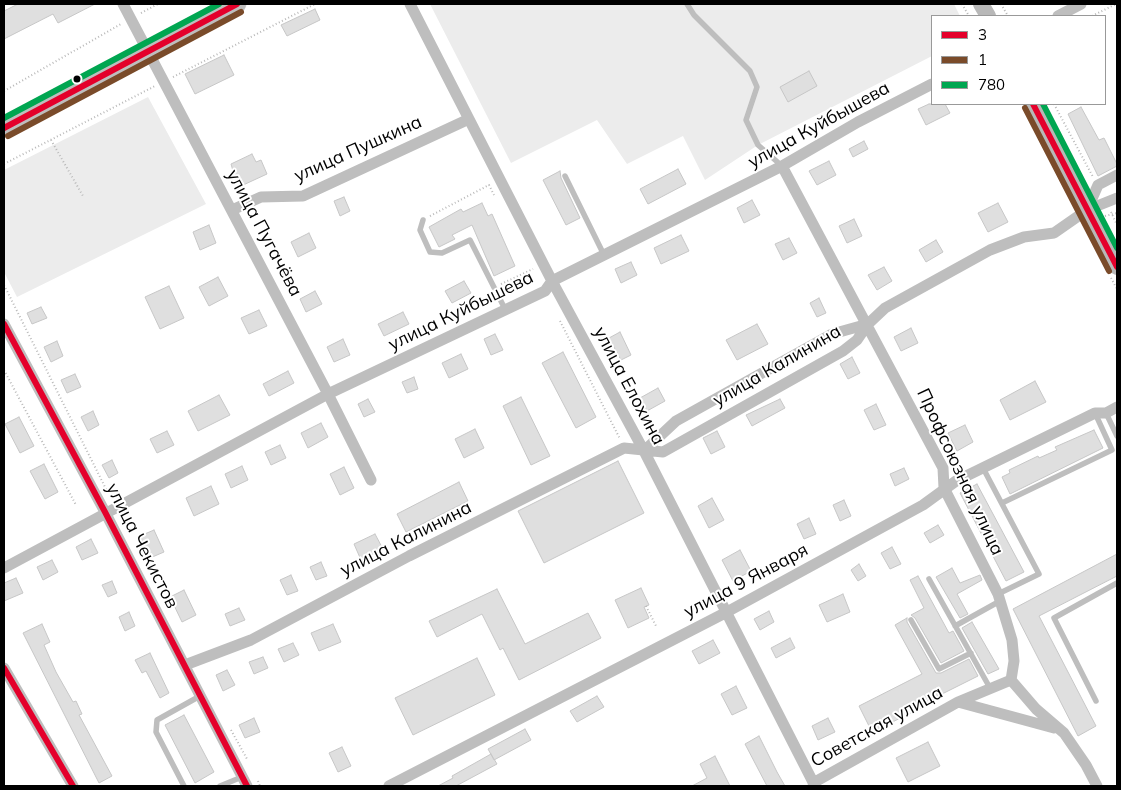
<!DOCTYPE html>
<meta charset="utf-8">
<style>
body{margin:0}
#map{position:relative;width:1121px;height:790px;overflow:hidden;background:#fff;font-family:Mulish,sans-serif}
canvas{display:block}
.frame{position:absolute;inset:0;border:5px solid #000;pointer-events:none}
.legend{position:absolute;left:931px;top:15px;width:175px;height:90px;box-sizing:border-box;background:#fff;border:1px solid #999;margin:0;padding:6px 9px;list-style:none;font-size:15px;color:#000}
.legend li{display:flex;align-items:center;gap:10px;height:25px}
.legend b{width:25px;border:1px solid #999}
</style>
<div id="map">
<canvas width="1121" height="790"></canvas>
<div class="frame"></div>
<ul class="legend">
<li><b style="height:6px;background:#e4002b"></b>3</li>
<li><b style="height:6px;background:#7a4b2a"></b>1</li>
<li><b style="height:6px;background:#00a651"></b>780</li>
</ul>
</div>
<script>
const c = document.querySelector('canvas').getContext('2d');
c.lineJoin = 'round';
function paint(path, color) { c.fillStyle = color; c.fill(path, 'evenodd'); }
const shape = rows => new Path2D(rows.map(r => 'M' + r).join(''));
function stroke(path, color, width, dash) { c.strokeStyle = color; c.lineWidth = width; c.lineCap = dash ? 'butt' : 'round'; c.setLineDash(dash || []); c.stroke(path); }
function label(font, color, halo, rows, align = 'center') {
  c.font = font + ' Mulish,sans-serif'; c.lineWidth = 4; c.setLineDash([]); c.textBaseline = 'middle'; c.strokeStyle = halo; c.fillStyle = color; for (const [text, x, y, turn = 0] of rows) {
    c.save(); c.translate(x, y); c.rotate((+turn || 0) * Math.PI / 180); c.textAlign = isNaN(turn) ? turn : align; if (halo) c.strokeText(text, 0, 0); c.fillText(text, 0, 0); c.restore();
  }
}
paint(shape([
 [430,4,954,4,960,16,932,16,932,56,758,145,705,180,683,136,627,164,597,120,511,163],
 [148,97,206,204,17,297,4,272,4,170]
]), '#ececec');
const building = shape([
 [18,4,95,4,58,23,53,14,4,39,4,11,18,4],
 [315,9,320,20,287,36,281,25,315,9],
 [224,55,234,75,195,94,185,74,224,55],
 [809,71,817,86,788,102,780,87,809,71],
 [929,104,945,104,950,113,926,125,918,109,929,104],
 [1081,107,1099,140,1104,138,1117,164,1117,166,1098,176,1068,114,1081,107],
 [864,141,868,149,853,157,849,149,864,141],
 [252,154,256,162,261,160,267,174,241,186,240,184,237,185,231,164,252,154],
 [829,161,836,175,817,185,809,171,829,161],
 [678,169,686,184,648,204,640,189,678,169],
 [560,171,561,178,580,218,566,225,543,180,560,171],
 [344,197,350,211,340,216,334,201,344,197],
 [752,200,760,215,744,223,737,208,752,200],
 [482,203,488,216,492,214,515,266,494,276,472,225,452,235,455,239,439,247,429,227,461,209,463,212,482,203],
 [998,203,1008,222,988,232,978,213,998,203],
 [854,219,862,236,847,243,839,226,854,219],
 [209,225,216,243,200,250,193,232,209,225],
 [309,233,316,248,298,257,291,242,309,233],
 [681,235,689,251,661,264,654,248,681,235],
 [789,238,797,253,783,260,775,244,789,238],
 [936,240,943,252,926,262,919,250,936,240],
 [631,262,637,275,621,283,615,269,631,262],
 [884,267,892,281,877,290,868,275,884,267],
 [218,277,228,296,209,306,199,287,218,277],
 [464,281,471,293,452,303,445,291,464,281],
 [169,286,184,318,160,329,145,297,169,286],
 [315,291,322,304,306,312,300,299,315,291],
 [819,298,826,313,817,317,810,303,819,298],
 [41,307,47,318,32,324,27,313,41,307],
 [259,310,267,326,249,334,241,318,259,310],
 [403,312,409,324,384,336,378,324,403,312],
 [757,324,768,344,737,360,726,340,757,324],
 [911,328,918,343,901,351,894,337,911,328],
 [620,332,631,355,621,360,609,338,620,332],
 [495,334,503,350,491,355,484,339,495,334],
 [343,339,350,355,334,362,327,347,343,339],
 [57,341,63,356,51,362,44,347,57,341],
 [563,352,596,417,576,428,542,363,563,352],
 [461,354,468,369,449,378,442,363,461,354],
 [852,357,860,373,848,379,840,364,852,357],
 [288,371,294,383,269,396,263,384,288,371],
 [75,374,81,387,67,393,61,380,75,374],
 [414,377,418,389,407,393,402,382,414,377],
 [1035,381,1046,402,1010,420,1000,400,1035,381],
 [658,388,665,401,647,411,640,398,658,388],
 [219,395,230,415,198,431,188,411,219,395],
 [521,397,550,456,531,465,503,406,521,397],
 [368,399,375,412,364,417,358,404,368,399],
 [780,399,785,408,752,426,746,415,780,399],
 [876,404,886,425,874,430,864,410,876,404],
 [93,411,99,425,88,431,81,417,93,411],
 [19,417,34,446,20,453,5,424,19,417],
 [321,423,328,437,308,448,301,433,321,423],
 [965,425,973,442,957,451,948,433,965,425],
 [475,429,484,448,464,458,455,439,475,429],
 [1094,430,1103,448,1010,494,1002,477,1010,473,1009,470,1038,456,1039,458,1057,450,1055,447,1094,430],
 [167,431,174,445,157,453,150,439,167,431],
 [717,431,725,447,711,454,703,438,717,431],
 [280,445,286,458,271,465,265,452,280,445],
 [112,460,118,473,109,478,102,465,112,460],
 [618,461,644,513,544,563,518,511,618,461],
 [44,464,58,492,45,499,30,471,44,464],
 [242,466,248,480,231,488,225,474,242,466],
 [344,467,354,488,340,495,330,474,344,467],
 [904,468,909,479,895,486,890,474,904,468],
 [459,482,468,501,406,532,397,514,459,482],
 [977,484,1024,572,1006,581,960,493,977,484],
 [211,486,219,504,194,516,186,498,211,486],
 [712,498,724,520,709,528,698,506,712,498],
 [844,500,851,516,840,521,833,505,844,500],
 [809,518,816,534,804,539,797,524,809,518],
 [938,525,944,535,930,543,924,533,938,525],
 [154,530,164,552,150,558,140,536,154,530],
 [375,534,383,549,361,560,354,544,375,534],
 [91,539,98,553,82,560,76,547,91,539],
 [892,547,901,564,890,569,881,553,892,547],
 [740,550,751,571,733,581,722,560,740,550],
 [1117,554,1117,576,1039,616,1096,726,1078,736,1013,609,1117,554],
 [52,560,58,572,43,580,37,567,52,560],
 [321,562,327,576,316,580,310,567,321,562],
 [859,564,866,576,858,581,851,570,859,564],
 [952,568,960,583,980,575,982,580,957,594,968,614,960,618,936,577,952,568],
 [291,575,298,591,287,595,280,580,291,575],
 [918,576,949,633,953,631,964,651,941,663,915,618,911,615,924,608,910,580,918,576],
 [16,578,23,593,4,601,4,583,16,578],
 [112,581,117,593,108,597,102,585,112,581],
 [641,588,649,605,644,607,649,618,628,628,615,600,641,588],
 [497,589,525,644,588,613,601,638,519,680,503,648,500,650,482,614,437,637,429,621,497,589],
 [184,590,196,615,182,622,170,597,184,590],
 [843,594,850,612,827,622,819,605,843,594],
 [239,608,245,620,230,626,225,614,239,608],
 [769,611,774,622,760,630,754,619,769,611],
 [129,612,135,626,125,631,119,617,129,612],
 [907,618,907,622,936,673,941,673,969,659,978,676,926,702,927,705,872,732,859,706,922,674,895,625,907,618],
 [972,622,999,669,988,674,962,628,972,622],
 [42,624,50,642,44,645,56,672,73,702,76,701,82,714,79,715,112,776,99,783,23,633,42,624],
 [333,624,341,642,319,651,311,633,333,624],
 [790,638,795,648,776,658,771,648,790,638],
 [713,640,720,653,699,664,692,651,713,640],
 [293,643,299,655,284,662,278,649,293,643],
 [150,653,169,693,160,698,146,671,142,673,135,660,150,653],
 [263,657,268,668,254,674,249,662,263,657],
 [477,658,495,695,413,735,395,698,477,658],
 [227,670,235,685,223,691,216,675,227,670],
 [736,686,747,708,732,715,721,694,736,686],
 [597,696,604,707,577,722,570,711,597,696],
 [184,715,214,772,195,783,165,725,184,715],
 [254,718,260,732,245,738,239,725,254,718],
 [828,718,835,732,818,740,812,726,828,718],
 [525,729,531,740,494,760,488,749,525,729],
 [759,736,777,772,785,786,767,786,745,744,759,736],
 [928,742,940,766,908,782,896,758,928,742],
 [342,747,351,766,338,772,329,753,342,747],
 [491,754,497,764,456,786,438,786,453,778,452,776,491,754],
 [715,756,730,786,692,786,707,778,700,764,715,756]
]);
paint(building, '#dfdfdf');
stroke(building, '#c7c7c7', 1);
const primary = shape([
 [4,128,237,4]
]);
stroke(primary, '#dbdbdb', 19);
stroke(shape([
 [962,4,969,16],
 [1001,4,1008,16],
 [141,13,158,4],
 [1092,16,1116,4],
 [173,77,315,4],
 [4,91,121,24],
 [1054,104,1093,177],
 [51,140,83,196],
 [4,164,155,86],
 [1111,212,1117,225],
 [430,216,489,185,494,195],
 [1105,216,1117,213],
 [1111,278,1117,289],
 [501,284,533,269],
 [4,285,107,491],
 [560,321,620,439],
 [4,370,76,505],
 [646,606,656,626],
 [231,730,247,759],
 [258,781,260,786]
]), '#b9b9b9', 2, [1, 2.5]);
stroke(shape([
 [687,4,694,15,750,71,757,87,746,120,758,145,782,166],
 [565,176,604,255],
 [423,220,420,230,430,252,442,253,470,240,506,311],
 [1106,413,1117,436],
 [983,468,1039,574,998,594],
 [1002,503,1112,450,1095,413],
 [929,579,990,688],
 [911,620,939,669,971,653],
 [955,626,1000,601],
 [1096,701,1054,618,1117,583],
 [184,786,156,732,157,720,200,696],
 [220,786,242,777]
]), '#bebebe', 5.5);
stroke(shape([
 [123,4,328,394,371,480],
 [410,4,552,281,644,451,815,786],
 [1058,16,1081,4],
 [782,166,943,468,944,488,998,594,1012,640,1014,661,1011,680,1036,709,1064,733,1086,765,1097,786],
 [232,210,261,197,303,196,469,119],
 [1087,210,1117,198],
 [4,324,105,512,247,786],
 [644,451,676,421,832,334,868,324,885,308,990,250,1024,237,1054,233,1087,210,1098,185,1117,175],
 [4,568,328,394,545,291,552,281,782,166,858,122,932,84],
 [185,665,251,640,409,556,624,448,663,452,843,351,857,340,868,324],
 [4,668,73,786],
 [1011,680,958,702,1054,728],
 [813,783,958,702],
 [389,786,725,613,923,505,956,481,1095,413,1106,413,1117,407]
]), '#bebebe', 11);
stroke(shape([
 [981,4,988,16],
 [1033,104,1117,267]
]), '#b8b8b8', 16);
stroke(primary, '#bebebe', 18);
stroke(shape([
 [1033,104,1117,267],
 [4,128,237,4],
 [4,324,105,512,247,786],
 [4,668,73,786]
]), '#e4002b', 6);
stroke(shape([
 [1025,108,1109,271],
 [8,136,241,12]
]), '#7a4b2a', 6);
stroke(shape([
 [1043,104,1117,248],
 [4,118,219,4]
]), '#00a651', 6);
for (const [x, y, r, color] of [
 [77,79,4.5,"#000"]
]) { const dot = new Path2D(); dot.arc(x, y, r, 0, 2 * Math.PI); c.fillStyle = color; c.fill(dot); stroke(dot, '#fff', 2); }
label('18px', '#000', '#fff', [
 ["улица Куйбышева",819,125,-29],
 ["улица Пушкина",358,149,-24],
 ["улица Пугачёва",264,233,62],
 ["улица Куйбышева",461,311,-26],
 ["улица Калинина",777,366,-30],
 ["улица Елохина",629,386,62],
 ["Профсоюзная улица",960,472,65],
 ["улица Калинина",406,539,-27],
 ["улица Чекистов",142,546,63],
 ["улица 9 Января",746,581,-28],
 ["Советская улица",877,727,-29]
]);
</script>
